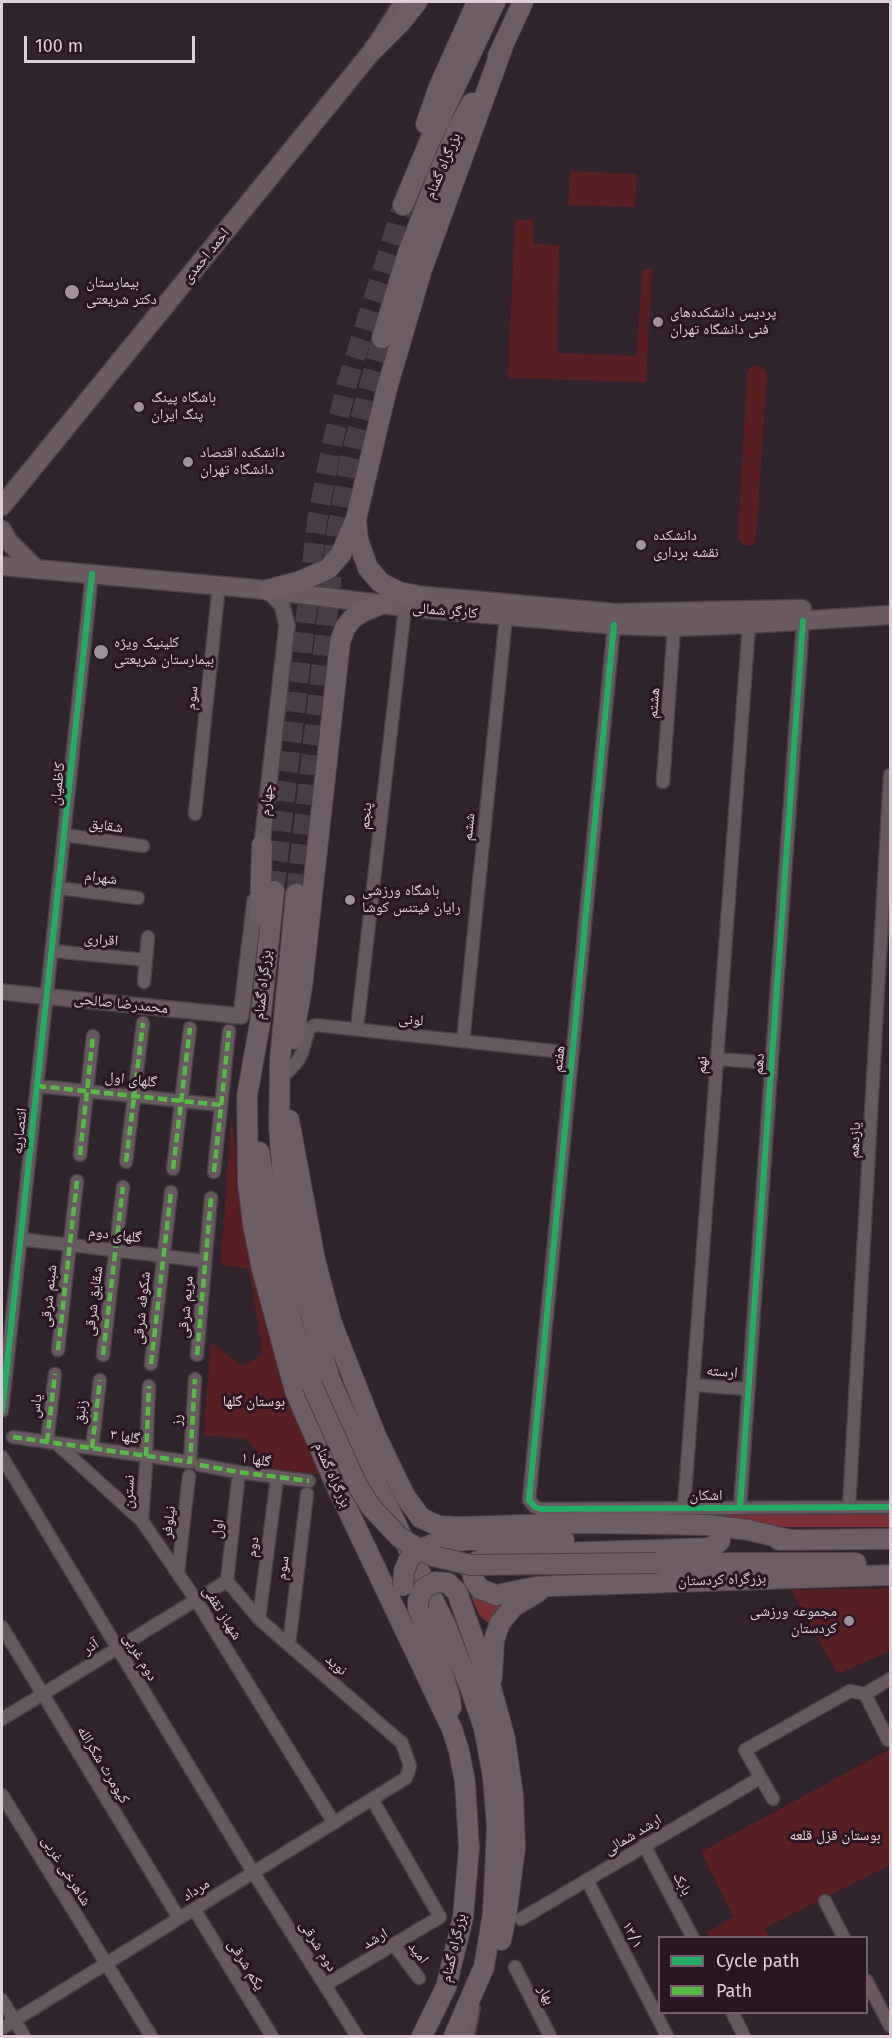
<!DOCTYPE html>
<meta charset="utf-8">
<style>
body{margin:0}
#map{position:relative;width:892px;height:2038px;overflow:hidden;background:#2f242b;font-family:"Fira Sans",sans-serif}
canvas{display:block}
.frame{position:absolute;inset:0;border:3px solid #decfd8;pointer-events:none}
.legend{position:absolute;left:658px;top:1936px;width:210px;height:78px;box-sizing:border-box;background:#2a1522;border:2px solid #725f6b;margin:0;padding:8px 10px;list-style:none;font-size:18px;color:#decfd8}
.legend li{display:flex;align-items:center;gap:12px;height:30px}
.legend b{width:30px;border:2px solid #725f6b}
.scale{position:absolute;left:24px;top:36px;width:171px;height:27px;box-sizing:border-box;border:3px solid #decfd8;border-top:0;padding-left:8px;font-size:18px;line-height:21px;white-space:nowrap;color:#decfd8;-webkit-text-stroke:4px #2a1522;paint-order:stroke}
</style>
<div id="map">
<canvas width="892" height="2038"></canvas>
<div class="frame"></div>
<ul class="legend">
<li><b style="height:8px;background:#26ab63"></b>Cycle path</li>
<li><b style="height:8px;background:#58b947"></b>Path</li>
</ul>
<div class="scale">100 m</div>
</div>
<script>
const c = document.querySelector('canvas').getContext('2d');
c.lineJoin = 'round';
function paint(path, color) { c.fillStyle = color; c.fill(path, 'evenodd'); }
const shape = rows => new Path2D(rows.map(r => 'M' + r).join(''));
function stroke(path, color, width, dash) { c.strokeStyle = color; c.lineWidth = width; c.lineCap = dash ? 'butt' : 'round'; c.setLineDash(dash || []); c.stroke(path); }
function label(font, color, halo, rows, align = 'center') {
  c.font = font + ' "Fira Sans","Noto Naskh Arabic",sans-serif'; c.lineWidth = 6; c.setLineDash([]); c.textBaseline = 'middle'; c.strokeStyle = halo; c.fillStyle = color; for (const [text, x, y, turn = 0] of rows) {
    c.save(); c.translate(x, y); c.rotate((+turn || 0) * Math.PI / 180); c.textAlign = isNaN(turn) ? turn : align; if (halo) c.strokeText(text, 0, 0); c.fillText(text, 0, 0); c.restore();
  }
}
paint(shape([
 [570,171,637,174,635,207,568,205],
 [515,220,533,220,534,244,559,245,557,353,637,356,642,270,652,268,646,382,508,378],
 [758,365,764,368,767,375,756,536,754,544,747,546,740,542,738,535,747,375,750,367],
 [231,1119,266,1328,321,1475,273,1468,246,1439,204,1435,211,1342,242,1366,263,1355,249,1269,221,1265],
 [890,1588,890,1651,838,1674,791,1590],
 [890,1749,890,1865,765,1928,769,1937,710,1937,707,1932,734,1917,701,1852]
]), '#581f22');
paint(shape([
 [680,1511,890,1512,890,1527,783,1527,685,1516],
 [468,1588,517,1595,494,1628,479,1615]
]), '#7b3135');
stroke(shape([
 [274,891,317,521,332,444,348,380,403,205],
 [296,894,337,530,350,458,382,338]
]), '#493e45', 20, [20, 10]);
const minor = shape([
 [614,625,529,1500,535,1507,541,1509,890,1507],
 [663,782,674,627],
 [195,814,219,585],
 [65,835,143,846],
 [59,888,138,898],
 [52,951,146,960,148,937],
 [144,982,146,960],
 [357,1029,405,607],
 [463,1041,506,616],
 [717,1059,771,1063],
 [279,1081,297,1062,302,1053,309,1028,316,1025,572,1053],
 [37,1086,221,1105],
 [80,1155,93,1036],
 [126,1162,143,1023],
 [173,1169,190,1028],
 [214,1172,229,1031],
 [20,1239,205,1261],
 [58,1350,77,1181],
 [103,1355,123,1187],
 [197,1355,211,1198],
 [151,1364,171,1192],
 [693,1385,748,1389],
 [2,1411,92,574],
 [13,1437,190,1462,195,1379],
 [47,1442,55,1374],
 [56,1443,142,1521,196,1600,334,1823],
 [92,1448,100,1380],
 [146,1456,149,1386],
 [2,1457,253,1872,357,2036],
 [200,1465,238,1472,309,1481],
 [849,1507,890,775],
 [684,1508,749,624],
 [740,1508,803,621],
 [142,1521,146,1464],
 [178,1572,189,1476],
 [227,1581,238,1481],
 [259,1619,277,1478],
 [2,1627,179,1918],
 [289,1645,307,1494],
 [865,1694,888,1740],
 [2,1719,227,1581],
 [2,1795,151,2036],
 [773,1799,745,1750,850,1691,865,1694,890,1679],
 [644,1845,693,1938],
 [587,1880,667,2036],
 [825,1901,844,1938],
 [194,1909,272,2036],
 [521,1919,760,1778],
 [394,1945,419,1978],
 [515,1967,550,2036],
 [866,1980,890,2026],
 [325,1985,440,1917,372,1799],
 [2,2000,24,2036],
 [732,2012,744,2036],
 [2,2028,406,1778,410,1766,402,1743,259,1619,227,1581]
]);
const tertiary = shape([
 [261,853,287,625,282,605,267,590],
 [2,992,241,1016,255,901]
]);
const secondary = shape([
 [466,2036,471,2008]
]);
const primary = shape([
 [2,506,374,49,404,2],
 [2,530,8,541,36,569],
 [2,566,267,590,405,607,614,625,674,627,749,624,890,615],
 [415,595,615,613,802,609]
]);
const trunk = shape([
 [374,49,401,22,417,2],
 [498,56,523,2],
 [426,124,439,87,477,2],
 [403,205,431,138,495,2],
 [382,338,409,250,436,180,459,126,472,103],
 [267,590,298,582,328,569,341,554,355,521],
 [415,595,399,592,389,587,380,582,368,568,358,540,356,519,387,388,422,269,503,46],
 [274,891,260,1023,247,1096,248,1183,253,1224,262,1269,295,1391,335,1483,452,1729,459,1751,465,1782,469,1848,463,1918,446,1987,422,2036],
 [296,894,280,1059,279,1126,283,1177,296,1263,330,1380,380,1491,445,1624,470,1687,484,1728,493,1777,497,1828,493,1913,484,1967,454,2036],
 [260,914,262,845],
 [293,1039,302,987,340,642,345,628,352,619,362,612,382,604],
 [289,1120,315,1260,332,1324,376,1436,405,1496,421,1518,439,1526,461,1527,584,1523,708,1525,748,1530,790,1540],
 [259,1152,279,1273,292,1323,312,1385],
 [779,1540,890,1539],
 [720,1541,711,1548,492,1555,476,1562,472,1573,474,1580,480,1589,496,1595,535,1587,554,1586,890,1575],
 [433,1544,467,1540,564,1540],
 [657,1563,856,1563],
 [457,1592,491,1688,505,1739,513,1795,515,1848,506,1917,501,1940],
 [418,1608,440,1665,450,1698,451,1708],
 [492,1678,494,1640,500,1623,513,1607,538,1592]
]);
stroke(minor, '#4a4046', 15);
stroke(tertiary, '#4a4046', 18);
stroke(secondary, '#4a4046', 20);
stroke(primary, '#4a4046', 21);
stroke(trunk, '#4a4046', 22);
stroke(minor, '#675a5f', 12);
stroke(tertiary, '#675a5f', 15);
stroke(secondary, '#6a5b62', 16);
stroke(primary, '#6a5b61', 18);
stroke(trunk, '#6c5e64', 20);
const trunkBridge = shape([
 [312,1385,357,1485,371,1507,399,1537,417,1548,433,1556,471,1565,657,1563],
 [403,1586,404,1571,410,1557,419,1550,431,1545],
 [418,1608,418,1601,423,1589,435,1582,448,1583,457,1592]
]);
stroke(trunkBridge, '#4a4046', 22, []);
stroke(trunkBridge, '#6c5e64', 20);
stroke(shape([
 [37,1086,221,1105],
 [80,1155,93,1036],
 [126,1162,143,1023],
 [173,1169,190,1028],
 [214,1172,229,1031],
 [58,1350,77,1181],
 [103,1355,123,1187],
 [197,1355,211,1198],
 [151,1364,171,1192],
 [13,1437,190,1462,195,1379],
 [47,1442,55,1374],
 [92,1448,100,1380],
 [146,1456,149,1386],
 [200,1465,238,1472,309,1481]
]), '#58b947', 4.5, [9, 4.5]);
stroke(shape([
 [614,625,529,1500,535,1507,541,1509,890,1507],
 [2,1411,92,574],
 [740,1508,803,621]
]), '#26ab63', 6);
for (const [x, y, r, color] of [
 [72,292,8,"#a1939b"],
 [658,322,6,"#a1939b"],
 [139,407,6,"#a1939b"],
 [188,462,6,"#a1939b"],
 [641,545,6,"#a1939b"],
 [101,652,8,"#a1939b"],
 [350,900,6,"#a1939b"],
 [849,1621,6,"#a1939b"]
]) { const dot = new Path2D(); dot.arc(x, y, r, 0, 2 * Math.PI); c.fillStyle = color; c.fill(dot); stroke(dot, '#2a1522', 2); }
label('15px', '#decfd8', '#2a1522', [
 ["بزرگراه گمنام",443,166,-67],
 ["احمد احمدی",206,256,-51],
 ["کارگر شمالی",445,611,5],
 ["سوم",192,698,-84],
 ["هشتم",654,703,-86],
 ["کاظمیان",58,784,-84],
 ["چهارم",267,800,-83],
 ["پنجم",366,816,-84],
 ["شقایق",106,826,8],
 ["ششم",469,827,-84],
 ["شهرام",101,878,8],
 ["اقراری",101,940,5],
 ["بزرگراه گمنام",263,985,-84],
 ["محمدرضا صالحی",121,1004,6],
 ["لونی",411,1020,6],
 ["هفتم",559,1059,-84],
 ["دهم",759,1064,-86],
 ["نهم",702,1065,-86],
 ["گلهای اول",131,1080,6],
 ["انتصاریه",20,1131,-84],
 ["یازدهم",855,1140,-87],
 ["گلهای دوم",115,1235,7],
 ["شبنم شرقی",49,1296,-84],
 ["شقایق شرقی",94,1301,-83],
 ["مریم شرقی",186,1307,-85],
 ["شکوفه شرقی",142,1308,-84],
 ["ارسته",722,1372,5],
 ["یاس",36,1406,-83],
 ["زنبق",81,1412,-83],
 ["رز",177,1420,-87],
 ["گلها ۳",125,1437,9],
 ["گلها ۱",256,1460,9],
 ["بزرگراه گمنام",332,1475,66],
 ["نسترن",129,1492,-87],
 ["اشکان",706,1496],
 ["نیلوفر",169,1522,-83],
 ["اول",218,1529,-83],
 ["دوم",253,1547,-83],
 ["سوم",283,1568,-83],
 ["بزرگراه کردستان",722,1580,-2],
 ["شهباز ثقفی",222,1613,58],
 ["آذر",91,1647,-32],
 ["دوم غربی",140,1657,59],
 ["نوید",336,1665,41],
 ["کیومرث شکرالله",103,1765,59],
 ["ارشد شمالی",633,1835,-31],
 ["شاهرخی غربی",66,1871,58],
 ["بابک",682,1884,62],
 ["مرداد",196,1890,-32],
 ["۱۳/۱",632,1935,63],
 ["ارشد",375,1939,-30],
 ["دوم شرقی",318,1946,58],
 ["بزرگراه گمنام",454,1948,-77],
 ["امید",418,1953,53],
 ["یکم شرقی",246,1965,58],
 ["بهار",546,1995,63]
]);
label('15px', '#decfd8', '#2a1522', [
 ["بیمارستان",86,283],
 ["دکتر شریعتی",86,300],
 ["پردیس دانشکده‌های",670,313],
 ["فنی دانشگاه تهران",670,330],
 ["باشگاه پینگ",151,398],
 ["پنگ ایران",151,415],
 ["دانشکده اقتصاد",200,453],
 ["دانشگاه تهران",200,470],
 ["دانشکده",653,536],
 ["نقشه برداری",653,553],
 ["کلینیک ویژه",114,643],
 ["بیمارستان شریعتی",114,660],
 ["باشگاه ورزشی",362,891],
 ["رایان فیتنس کوشا",362,908],
 ["مجموعه ورزشی",837,1612,"right"],
 ["کردستان",837,1629,"right"]
], 'left');
label('15px', '#f3d9d8', '#2a1522', [
 ["بوستان گلها",254,1402],
 ["بوستان قزل قلعه",835,1836]
]);
</script>
